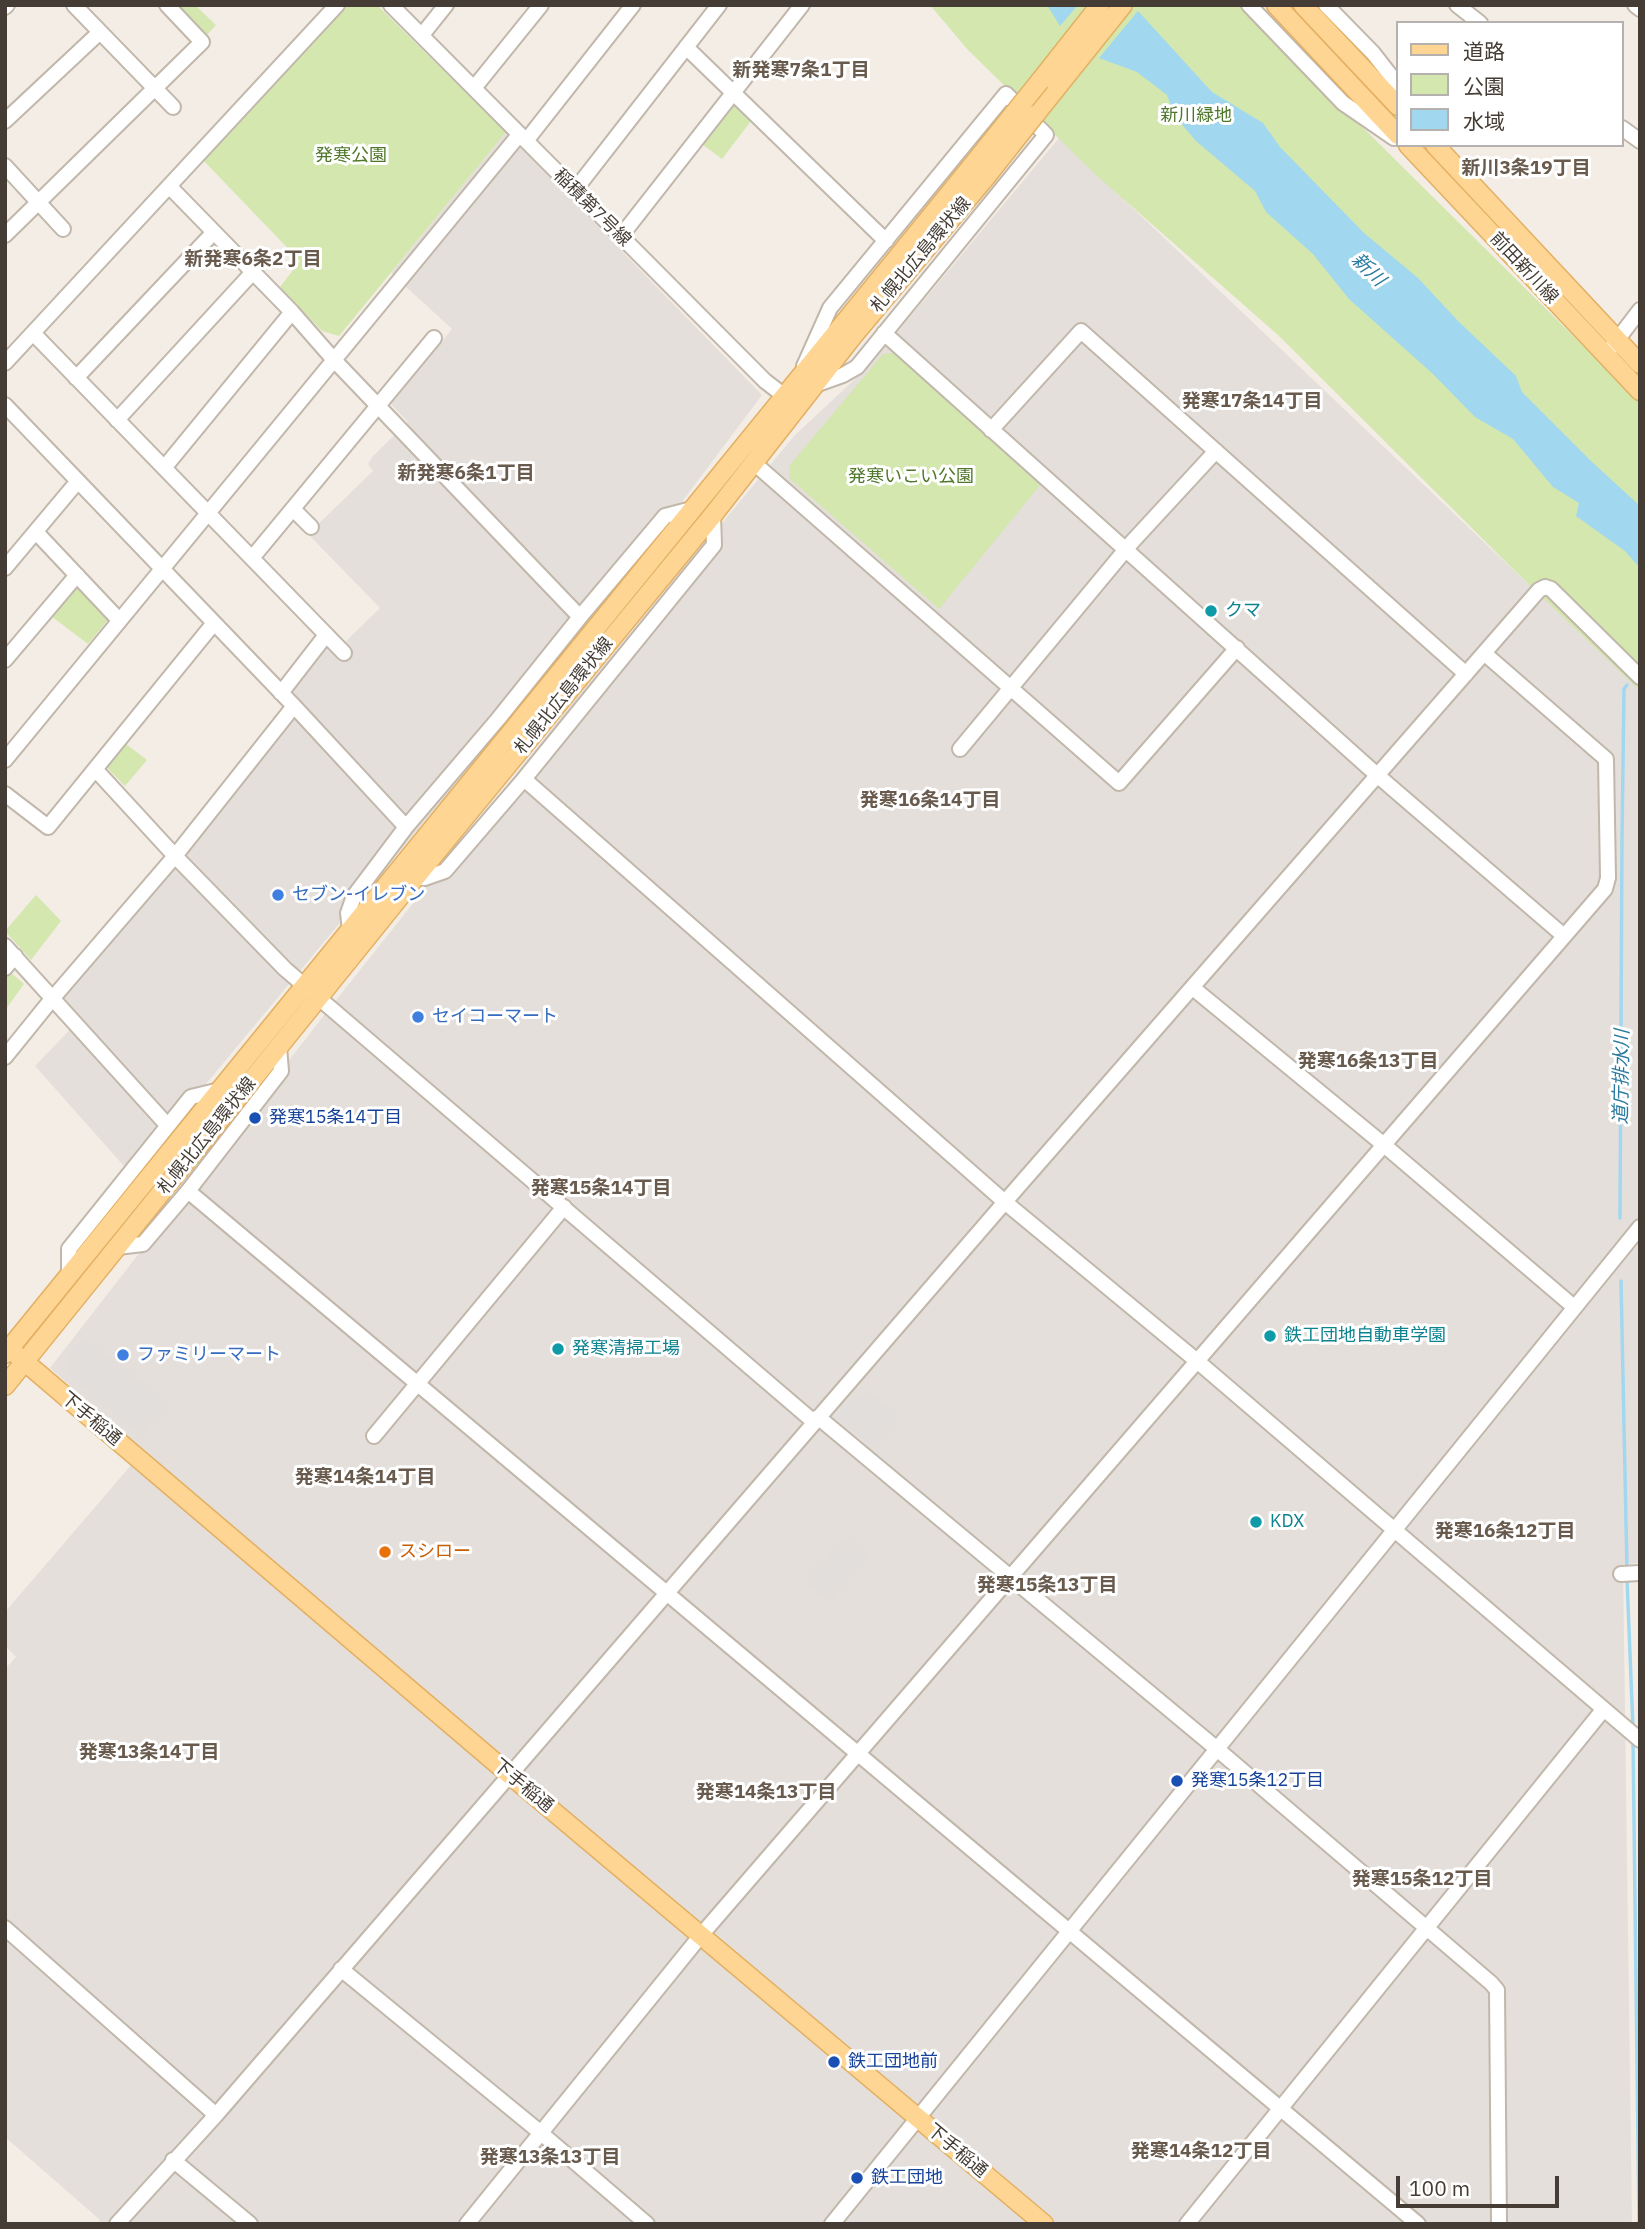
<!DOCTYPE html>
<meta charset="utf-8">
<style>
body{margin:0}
#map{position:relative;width:1645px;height:2229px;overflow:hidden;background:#f3ede6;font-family:"IBM Plex Sans","Noto Sans JP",sans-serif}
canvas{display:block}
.frame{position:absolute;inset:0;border:7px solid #453d35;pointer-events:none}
.legend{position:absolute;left:1396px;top:21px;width:228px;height:126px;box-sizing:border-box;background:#fff;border:2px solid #b5b1ae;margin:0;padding:9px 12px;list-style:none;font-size:21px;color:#453d35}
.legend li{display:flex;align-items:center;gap:14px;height:35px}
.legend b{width:35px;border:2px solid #b5b1ae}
.scale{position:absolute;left:1396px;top:2176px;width:163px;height:32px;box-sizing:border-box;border:4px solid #453d35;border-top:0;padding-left:9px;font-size:21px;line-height:24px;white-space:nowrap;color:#453d35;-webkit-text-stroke:5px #fff;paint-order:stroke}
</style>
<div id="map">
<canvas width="1645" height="2229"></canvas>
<div class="frame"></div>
<ul class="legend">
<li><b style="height:9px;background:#fed593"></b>道路</li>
<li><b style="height:19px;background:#d3e7ae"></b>公園</li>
<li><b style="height:19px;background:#a1d8f0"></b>水域</li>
</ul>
<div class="scale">100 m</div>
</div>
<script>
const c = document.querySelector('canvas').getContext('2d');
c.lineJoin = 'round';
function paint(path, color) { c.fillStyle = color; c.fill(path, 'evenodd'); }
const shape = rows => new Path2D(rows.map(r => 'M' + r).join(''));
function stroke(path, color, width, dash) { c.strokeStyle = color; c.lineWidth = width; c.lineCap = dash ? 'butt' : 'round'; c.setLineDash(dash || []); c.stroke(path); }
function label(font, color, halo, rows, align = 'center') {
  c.font = font + ' "IBM Plex Sans","Noto Sans JP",sans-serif'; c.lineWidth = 6; c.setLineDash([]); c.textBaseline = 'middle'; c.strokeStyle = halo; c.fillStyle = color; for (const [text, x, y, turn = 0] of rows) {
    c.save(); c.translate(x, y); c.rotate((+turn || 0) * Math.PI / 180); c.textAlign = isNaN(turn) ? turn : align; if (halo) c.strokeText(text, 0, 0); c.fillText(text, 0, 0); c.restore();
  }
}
paint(shape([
 [506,132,762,395,664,526,468,769,131,1174,35,1066,81,1018,63,999,293,719,290,693,333,635,343,644,380,608,308,534,373,471,368,464,373,456,408,422,390,403,452,329,391,273],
 [1059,138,1526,582,1640,658,1640,1563,1623,1564,1632,2224,97,2224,100,2220,5,2137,5,1669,16,1657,5,1646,5,1612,144,1450,50,1368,325,1014,571,705,795,435,868,367]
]), '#e5dfdb');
paint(shape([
 [184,5,195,5,216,25,205,37,182,13,181,8],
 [348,5,377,5,506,132,339,336,322,331,280,287,300,261,203,160],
 [930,5,1239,5,1640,402,1640,691,1516,572,1278,335,1097,176,968,50],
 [733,105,751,121,722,159,702,144],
 [893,353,1041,484,939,609,789,478,790,465,883,354],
 [73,585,79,585,108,614,107,621,88,644,51,616],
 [126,744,147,760,125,786,108,769,108,765],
 [36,895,61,921,31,960,5,931],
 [11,973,24,984,6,1009,5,977]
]), '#d3e7ae');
paint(shape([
 [84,1338,168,1403,141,1435,70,1375,69,1355],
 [871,1393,899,1416,872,1446,840,1421,840,1412,857,1395,865,1401],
 [845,1537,868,1557,829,1602,806,1583]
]), '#e1dedb');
paint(shape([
 [1047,5,1078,5,1060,26],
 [1138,11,1212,92,1263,123,1280,147,1364,233,1418,278,1458,321,1516,376,1522,392,1592,462,1640,506,1640,568,1625,551,1576,516,1579,503,1553,487,1513,439,1475,417,1433,374,1349,299,1313,254,1266,212,1255,191,1196,141,1174,115,1167,95,1137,72,1099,58]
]), '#a1d8f0');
stroke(shape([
 [1620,1218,1622,839,1624,689,1627,685],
 [1621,1281,1627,1571],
 [1627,1579,1633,1728],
 [1633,1739,1639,2224]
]), '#a1d8f0', 3.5);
const minor = shape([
 [74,5,173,107],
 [391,5,765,381,791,401],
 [1249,5,1343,103,1394,138],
 [1326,5,1373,53,1398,85],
 [1457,5,1480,23],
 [1635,5,1640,9],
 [5,7,7,5],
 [422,35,446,5],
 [686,47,886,241],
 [474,88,541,5],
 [5,121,100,32],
 [1622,128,1640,141],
 [526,141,633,5],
 [5,166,63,229],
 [169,186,292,312,334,360,580,617],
 [575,190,719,5],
 [5,235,202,42,167,5],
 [621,236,802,5],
 [33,333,344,653],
 [884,333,1377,775,1564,936],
 [1611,348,1640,310],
 [5,363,337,5],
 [804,366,830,308,1006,94,1046,135,857,367,843,375,812,386],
 [76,378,214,232],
 [5,405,294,706,406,827],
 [117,420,253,272],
 [991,430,1081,331,1466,674],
 [754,463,1119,783,1237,648],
 [164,468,292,312],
 [293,509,311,527],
 [36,532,119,620],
 [252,558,434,338],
 [5,568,78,481],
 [5,660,77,575],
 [281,693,326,635],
 [960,749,1132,542,1216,451],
 [5,760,519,135],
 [95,769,175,856,285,969,814,1422],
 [524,779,1006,1203,1197,1361,1640,1740],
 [5,794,48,827,214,623],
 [415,878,425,878,445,871,524,779,714,545,713,515],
 [350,930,348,913,354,896,406,827,499,718,580,617,665,516,692,509],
 [5,946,168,1126],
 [5,968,15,956],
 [1193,988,1384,1145,1574,1307],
 [5,1057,52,999,175,856,294,706],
 [188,1191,1418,2224],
 [117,1247,143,1244,188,1191,281,1071,279,1047],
 [69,1276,69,1249,191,1097,220,1090],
 [818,1417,1217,1749,1491,1983,1497,1990,1499,2224],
 [374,1436,564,1207],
 [1621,1574,1640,1573],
 [5,1928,216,2115],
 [341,1969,541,2133,647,2224],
 [173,2160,250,2224],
 [117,2224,216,2115,1017,1188,1539,590,1545,587,1551,589,1640,677],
 [467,2224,702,1934,1605,889,1608,878,1606,759,1484,653],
 [832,2224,1640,1227],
 [1187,2224,1603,1710]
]);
const major = shape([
 [1276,5,1398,135],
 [1303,5,1398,106],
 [1040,81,1100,5],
 [1035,115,1123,5],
 [1408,145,1640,391],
 [1435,145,1640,364],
 [5,1354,971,167],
 [18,1356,510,1775,1044,2224],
 [5,1386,415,878,713,515,853,336,986,177]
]);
stroke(minor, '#c1b7ab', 18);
stroke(major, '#e3b063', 21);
stroke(minor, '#fff', 14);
stroke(major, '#fed593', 18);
const majorBridge = shape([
 [971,167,1040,81],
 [986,177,1035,115]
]);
stroke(majorBridge, '#e3b063', 21, []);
stroke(majorBridge, '#fed593', 18);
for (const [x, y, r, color] of [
 [1211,611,7,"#0f9aa8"],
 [278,895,7,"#3f7fe0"],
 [418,1017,7,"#3f7fe0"],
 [255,1118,7,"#1a4fb4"],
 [1270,1336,7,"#0f9aa8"],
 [558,1349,7,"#0f9aa8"],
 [123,1355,7,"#3f7fe0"],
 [1256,1522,7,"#0f9aa8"],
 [385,1552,7,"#e8710a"],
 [1177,1781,7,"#1a4fb4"],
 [834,2062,7,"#1a4fb4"],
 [857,2178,7,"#1a4fb4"]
]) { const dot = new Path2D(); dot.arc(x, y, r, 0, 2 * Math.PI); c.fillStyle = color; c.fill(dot); stroke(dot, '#fff', 2.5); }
label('18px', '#4e7728', '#fff', [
 ["新川緑地",1196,116],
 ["発寒公園",351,156],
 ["発寒いこい公園",911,477]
]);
label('18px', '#453d35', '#fff', [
 ["稲積第7号線",592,208,45],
 ["札幌北広島環状線",921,255,-50],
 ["前田新川線",1524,268,47],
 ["札幌北広島環状線",564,696,-51],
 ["札幌北広島環状線",207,1136,-51],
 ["下手稲通",91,1419,40],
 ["下手稲通",523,1786,40],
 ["下手稲通",957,2151,40]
]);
label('18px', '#0d838f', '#fff', [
 ["クマ",1225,611],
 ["鉄工団地自動車学園",1284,1336],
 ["発寒清掃工場",572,1349],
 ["KDX",1270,1522]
], 'left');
label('18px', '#366cbe', '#fff', [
 ["セブン-イレブン",292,895],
 ["セイコーマート",432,1017],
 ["ファミリーマート",137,1355]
], 'left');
label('18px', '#164399', '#fff', [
 ["発寒15条14丁目",269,1118],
 ["発寒15条12丁目",1191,1781],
 ["鉄工団地前",848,2062],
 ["鉄工団地",871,2178]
], 'left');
label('18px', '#c56008', '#fff', [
 ["スシロー",399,1552]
], 'left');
label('bold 19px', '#685a4c', '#fff', [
 ["新発寒7条1丁目",801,71],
 ["新川3条19丁目",1526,169],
 ["新発寒6条2丁目",253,260],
 ["発寒17条14丁目",1252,402],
 ["新発寒6条1丁目",466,474],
 ["発寒16条14丁目",930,801],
 ["発寒16条13丁目",1368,1062],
 ["発寒15条14丁目",601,1189],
 ["発寒14条14丁目",365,1478],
 ["発寒16条12丁目",1505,1532],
 ["発寒15条13丁目",1047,1586],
 ["発寒13条14丁目",149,1753],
 ["発寒14条13丁目",766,1793],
 ["発寒15条12丁目",1422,1880],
 ["発寒14条12丁目",1201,2152],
 ["発寒13条13丁目",550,2158]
]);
label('italic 19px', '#2b7ba1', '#fff', [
 ["新川",1368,270,44],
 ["道庁排水川",1622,1077,-89]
]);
</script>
